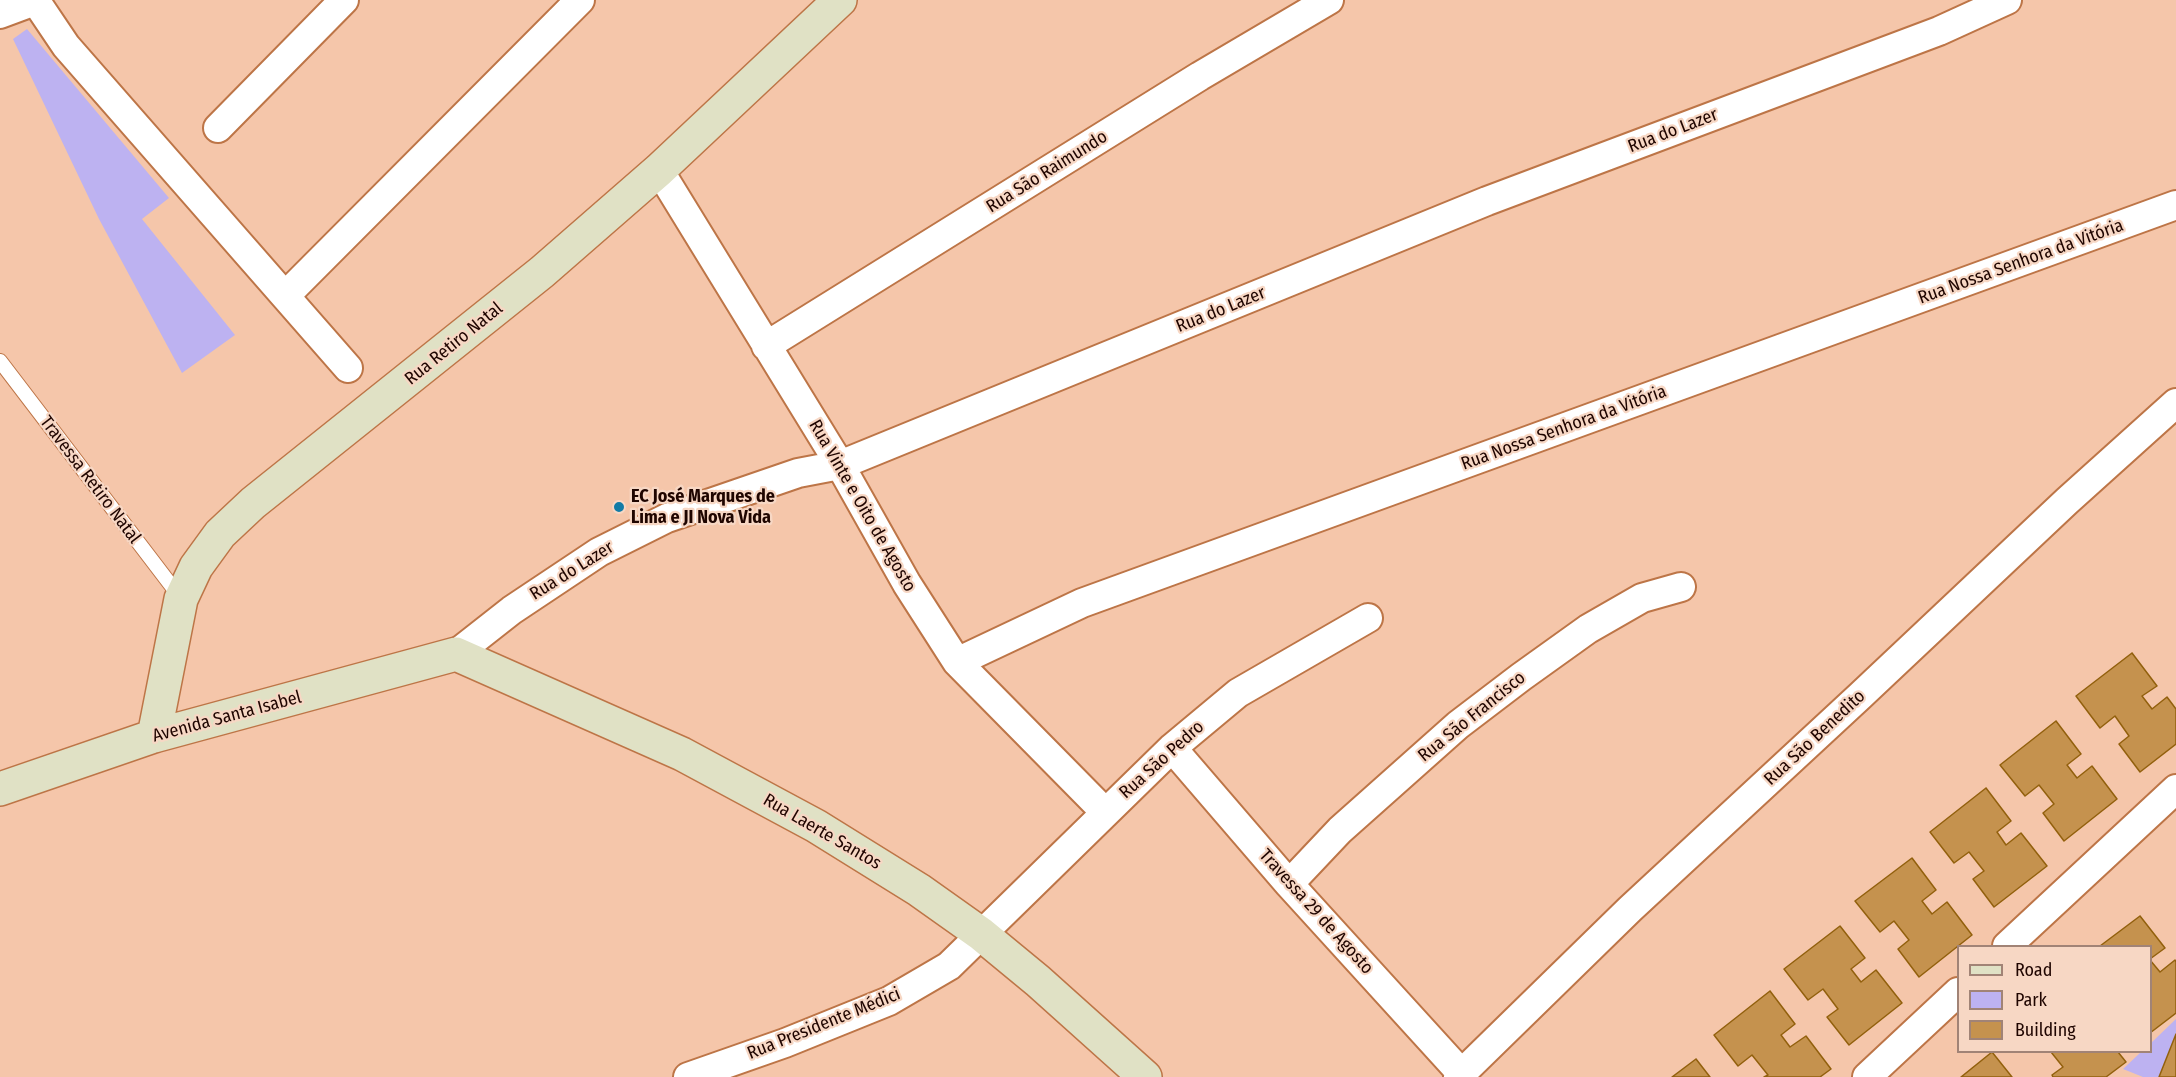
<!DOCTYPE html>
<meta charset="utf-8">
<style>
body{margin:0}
#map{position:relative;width:2176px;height:1077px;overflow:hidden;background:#f5c6aa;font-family:"Fira Sans Condensed",sans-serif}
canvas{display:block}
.legend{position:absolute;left:1957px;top:945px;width:195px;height:108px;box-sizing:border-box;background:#f7d7c4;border:2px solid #a18376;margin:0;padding:8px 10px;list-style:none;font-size:18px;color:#1f0500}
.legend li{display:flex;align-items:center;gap:12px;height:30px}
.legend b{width:30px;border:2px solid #a18376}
</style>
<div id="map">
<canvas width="2176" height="1077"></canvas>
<ul class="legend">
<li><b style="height:8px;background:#e0e1c5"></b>Road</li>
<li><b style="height:16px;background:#bdb2f1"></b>Park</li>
<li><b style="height:16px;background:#c5924e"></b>Building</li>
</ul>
</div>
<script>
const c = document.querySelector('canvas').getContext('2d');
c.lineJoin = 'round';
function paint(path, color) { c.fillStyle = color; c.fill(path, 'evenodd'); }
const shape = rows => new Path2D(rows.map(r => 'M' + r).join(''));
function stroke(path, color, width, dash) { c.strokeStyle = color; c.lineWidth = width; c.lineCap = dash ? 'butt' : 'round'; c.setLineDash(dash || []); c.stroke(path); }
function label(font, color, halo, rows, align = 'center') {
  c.font = font + ' "Fira Sans Condensed",sans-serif'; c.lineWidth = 4.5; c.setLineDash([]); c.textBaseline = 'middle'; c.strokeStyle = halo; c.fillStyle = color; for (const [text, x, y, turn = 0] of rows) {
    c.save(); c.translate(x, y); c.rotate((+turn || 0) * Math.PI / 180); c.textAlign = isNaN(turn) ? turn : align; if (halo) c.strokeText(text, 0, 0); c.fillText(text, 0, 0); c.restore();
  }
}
paint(shape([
 [27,29,169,198,142,219,235,335,182,373,99,219,13,39],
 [2176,1019,2176,1077,2143,1077,2123,1069,2141,1052,2150,1052,2151,1043]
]), '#bdb2f1');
const building = shape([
 [2132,653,2157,686,2142,696,2152,709,2167,697,2176,709,2176,744,2140,772,2119,744,2129,736,2115,716,2100,728,2076,696,2132,653],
 [2056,721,2081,754,2067,765,2077,778,2092,766,2117,799,2064,841,2043,813,2054,804,2039,785,2025,796,2000,765,2056,721],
 [1986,788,2011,821,1997,832,2006,845,2021,833,2047,866,1994,907,1973,879,1984,871,1969,852,1954,863,1930,832,1986,788],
 [1912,858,1936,890,1922,901,1932,914,1947,902,1972,935,1919,977,1898,949,1909,940,1894,921,1880,932,1855,901,1912,858],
 [2140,916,2165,948,2150,959,2150,946,2100,946,2140,916],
 [1840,926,1865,958,1851,969,1861,982,1876,970,1902,1003,1849,1045,1827,1017,1838,1009,1823,989,1808,1000,1784,969,1840,926],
 [2150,960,2160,972,2175,960,2176,962,2176,1013,2150,1033,2150,960],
 [1770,991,1795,1024,1781,1035,1790,1047,1806,1036,1831,1069,1820,1077,1764,1077,1768,1075,1752,1055,1738,1066,1714,1035,1770,991],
 [2176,1034,2176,1077,2159,1077,2176,1034],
 [1992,1052,2012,1077,1961,1077,1992,1052],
 [2051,1052,2118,1052,2126,1062,2106,1077,2053,1077,2052,1075,2063,1067,2051,1052],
 [1696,1059,1710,1077,1672,1077,1696,1059]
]);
paint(building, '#c5924e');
stroke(building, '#92600d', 1.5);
const lane = shape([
 [0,361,180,597]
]);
const street = shape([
 [35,0,66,46,348,368],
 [0,14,35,1],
 [218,128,344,0],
 [659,170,840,465,907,584,957,662,1105,812],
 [285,296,580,0],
 [766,346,1200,76,1329,0],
 [456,654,512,610,599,552,667,518,798,473,840,465,1487,201,1939,31,2007,0],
 [957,662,1082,603,2176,205],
 [1172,748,1289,884,1462,1074],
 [1289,884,1340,830,1458,725,1521,677,1588,629,1642,598,1681,587],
 [2007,946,2176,789],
 [688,1077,785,1043,889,1001,949,966,1172,748,1238,693,1368,618],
 [1458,1077,1630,909,1860,696,2067,501,2176,403],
 [1867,1077,1958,992]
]);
const secondary = shape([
 [154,736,181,599,196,567,220,534,253,503,542,272,659,170,840,0],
 [0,789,154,736,456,654,682,754,816,826,919,890,981,934,1038,981,1145,1077]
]);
stroke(lane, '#bd7547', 16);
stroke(street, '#bd7547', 32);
stroke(secondary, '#bd7547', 36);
stroke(lane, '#fff', 14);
stroke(street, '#fff', 28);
stroke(secondary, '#e0e1c5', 33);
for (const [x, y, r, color] of [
 [619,507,6,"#127ba6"]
]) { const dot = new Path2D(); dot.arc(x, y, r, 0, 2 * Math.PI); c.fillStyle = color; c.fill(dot); stroke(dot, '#f7d7c4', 2); }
label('18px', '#1f0500', '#f7d7c4', [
 ["Rua do Lazer",1673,131,-21],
 ["Rua São Raimundo",1047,172,-32],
 ["Rua Nossa Senhora da Vitória",2021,262,-20],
 ["Rua do Lazer",1221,310,-22],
 ["Rua Retiro Natal",454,344,-39],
 ["Rua Nossa Senhora da Vitória",1564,428,-20],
 ["Travessa Retiro Natal",90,480,53],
 ["Rua Vinte e Oito de Agosto",862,506,60],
 ["Rua do Lazer",572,571,-32],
 ["Avenida Santa Isabel",227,717,-15],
 ["Rua São Francisco",1472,717,-39],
 ["Rua São Benedito",1815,738,-43],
 ["Rua São Pedro",1162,760,-42],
 ["Rua Laerte Santos",822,832,30],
 ["Travessa 29 de Agosto",1316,912,48],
 ["Rua Presidente Médici",824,1024,-22]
]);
label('bold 18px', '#1f0500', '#f7d7c4', [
 ["EC José Marques de",631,497],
 ["Lima e JI Nova Vida",631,518]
], 'left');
</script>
